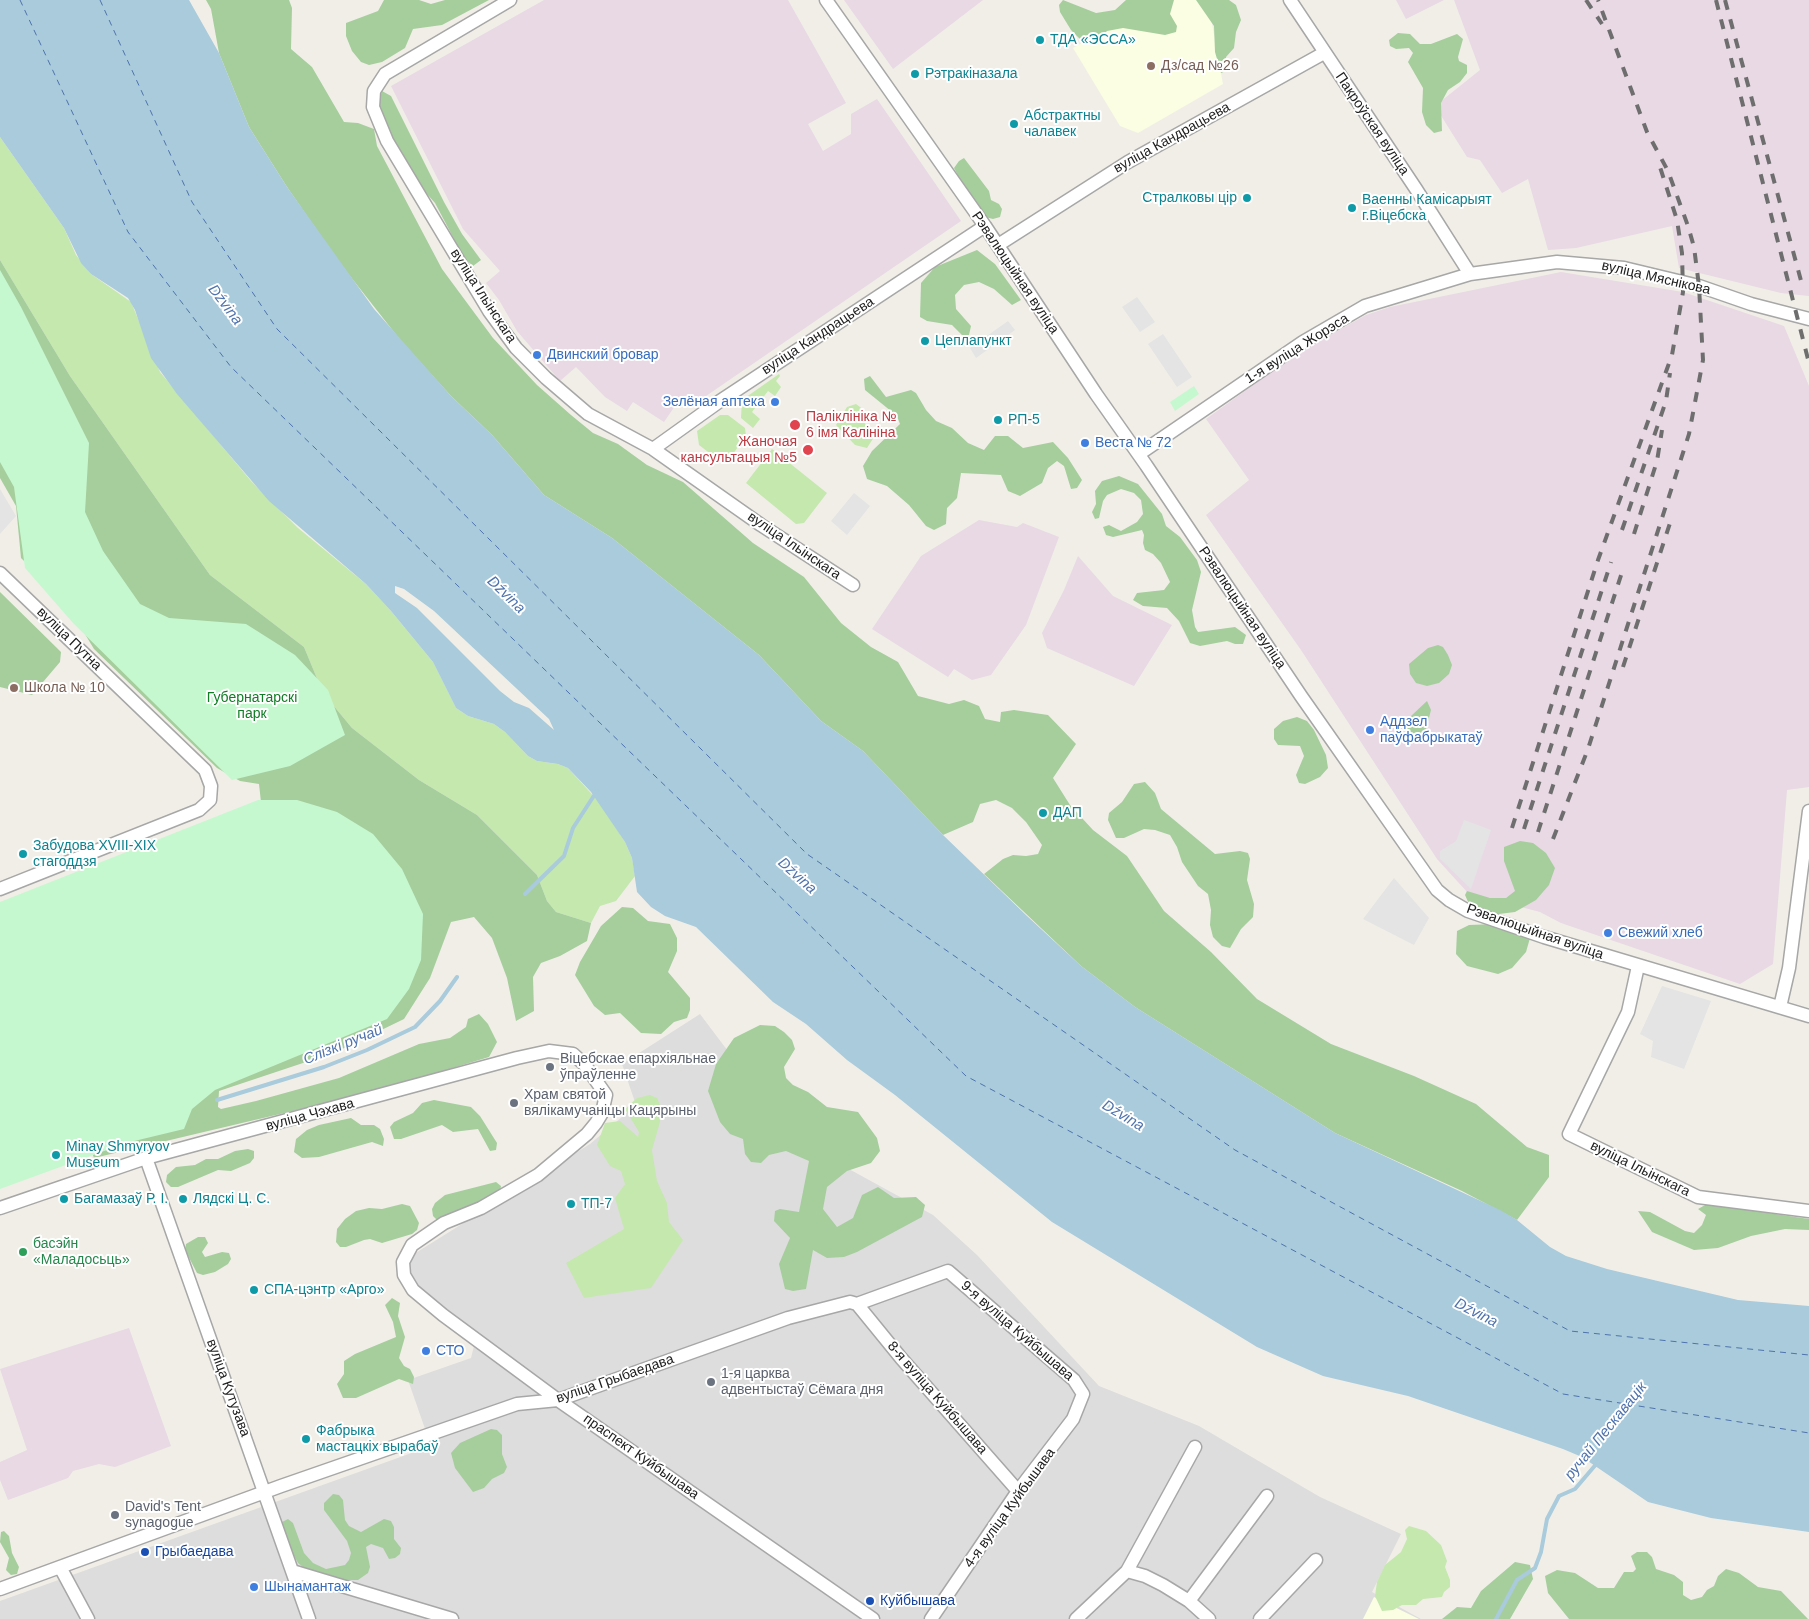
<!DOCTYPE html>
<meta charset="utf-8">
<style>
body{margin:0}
canvas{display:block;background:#f0eee7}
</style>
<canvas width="1809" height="1619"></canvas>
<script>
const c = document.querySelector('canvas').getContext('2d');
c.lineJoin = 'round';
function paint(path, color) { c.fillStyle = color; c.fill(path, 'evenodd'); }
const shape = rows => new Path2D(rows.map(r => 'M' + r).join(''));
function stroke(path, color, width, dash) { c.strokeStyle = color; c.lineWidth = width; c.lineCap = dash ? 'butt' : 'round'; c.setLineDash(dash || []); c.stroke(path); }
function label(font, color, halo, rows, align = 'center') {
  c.font = font + ' Arial,sans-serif'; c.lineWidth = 4; c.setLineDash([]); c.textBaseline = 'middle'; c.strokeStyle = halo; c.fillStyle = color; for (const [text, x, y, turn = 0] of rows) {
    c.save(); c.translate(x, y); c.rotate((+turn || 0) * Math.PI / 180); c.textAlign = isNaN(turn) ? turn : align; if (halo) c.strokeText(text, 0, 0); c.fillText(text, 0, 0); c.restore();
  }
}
paint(shape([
 [700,1014,794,1139,933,1215,977,1255,1099,1386,1199,1426,1320,1497,1401,1534,1372,1592,1421,1619,0,1619,0,1601,431,1446,408,1380,471,1358,475,1342,407,1278,406,1259,590,1144,636,1105,622,1064]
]), '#dedddd');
paint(shape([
 [544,0,788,0,846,103,808,124,823,151,851,134,851,114,877,99,961,221,690,407,677,403,664,422,633,402,627,411,605,397,576,367,560,381,517,331,499,300,486,283,500,271,463,229,391,86],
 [844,0,983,0,893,69],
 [1396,0,1444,0,1406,19],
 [1454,0,1809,0,1809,296,1781,293,1679,268,1672,226,1576,248,1548,250,1528,179,1502,193,1480,160,1467,157,1435,106,1480,70],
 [1561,272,1683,292,1784,326,1809,386,1809,787,1787,790,1773,964,1740,984,1561,923,1540,912,1468,893,1437,859,1301,650,1206,515,1249,480,1206,419,1295,355,1366,315,1390,307],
 [979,520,1017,527,1023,523,1059,537,1026,625,991,675,972,680,954,669,948,677,872,629,921,556],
 [1078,556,1113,596,1172,625,1134,686,1047,648,1042,633,1064,590],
 [129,1328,171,1446,115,1467,99,1464,73,1471,68,1478,8,1500,0,1480,0,1462,27,1450,0,1369]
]), '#e9d9e4');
paint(shape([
 [1159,0,1205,0,1211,18,1223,84,1138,133,1120,126,1073,48],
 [1374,1597,1419,1619,1363,1619]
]), '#fbfee2');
paint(shape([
 [0,137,64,228,76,255,91,274,131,302,160,372,251,481,298,528,366,584,391,611,433,662,456,708,468,716,494,724,505,732,528,756,537,761,558,764,568,768,600,803,625,842,632,858,635,876,616,901,600,906,591,923,556,912,547,901,537,875,477,815,419,780,352,728,323,693,304,647,210,575,70,376,0,260],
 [779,374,780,376,776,381,781,387,775,396,768,391,752,412,760,419,753,428,741,418,742,400],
 [856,404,864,410,858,417,876,434,867,448,855,445,836,425,847,407],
 [720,415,728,415,745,428,746,436,727,462,722,459,720,461,699,445,697,431],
 [772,449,827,493,804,523,796,524,746,483],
 [650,1095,657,1098,661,1107,660,1122,652,1150,657,1181,667,1203,669,1222,683,1240,651,1288,584,1298,566,1263,624,1229,615,1198,625,1184,621,1171,610,1166,597,1145,605,1123,620,1121,638,1137,639,1132,625,1109,637,1098],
 [1409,1526,1426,1531,1441,1545,1447,1561,1445,1567,1450,1580,1450,1587,1444,1592,1442,1597,1423,1599,1416,1605,1402,1605,1393,1610,1382,1611,1375,1596,1377,1582,1385,1565,1401,1552,1407,1539,1405,1530]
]), '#c5e8af');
paint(shape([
 [206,0,289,0,292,8,291,49,312,67,344,122,358,123,374,129,377,146,442,269,493,338,537,385,571,415,593,433,618,444,647,465,683,482,753,543,804,577,841,623,871,647,898,662,918,696,949,704,964,700,979,706,985,719,1000,722,1001,712,1014,710,1048,715,1076,744,1053,778,1070,805,1093,830,1127,856,1164,911,1211,952,1257,999,1331,1044,1414,1076,1476,1104,1527,1147,1549,1155,1549,1177,1517,1220,1462,1191,1335,1133,1135,1007,1081,966,984,874,1003,859,1013,855,1026,856,1038,854,1042,845,1026,822,1012,808,996,800,980,804,973,822,943,835,863,751,821,721,759,655,612,538,544,495,492,435,451,396,401,341,339,262,287,187,249,127,219,53,211,9],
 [384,0,419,0,431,4,445,0,489,0,442,25,413,29,405,48,382,62,369,65,361,62,352,51,346,36,346,23,378,11],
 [1063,0,1096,13,1115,10,1126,0,1174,0,1170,14,1177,26,1176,32,1165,35,1123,28,1107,31,1097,41,1082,41,1071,30,1060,12,1059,5],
 [1196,0,1229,0,1236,5,1241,20,1236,32,1234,48,1226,57,1226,71,1221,73,1215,52,1214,26],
 [1398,33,1410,34,1420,44,1431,44,1457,34,1463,39,1458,57,1459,61,1467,65,1467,73,1460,82,1448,90,1441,103,1442,131,1434,133,1426,125,1422,112,1423,88,1408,62,1413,53,1409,48,1396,49,1390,46,1389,40],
 [382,91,391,96,444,202,462,234,481,260,473,266,464,258,435,203,418,184,390,139,377,106],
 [964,158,989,191,991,200,999,204,1002,209,1000,217,993,219,985,217,964,187,954,168,959,161],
 [977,250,995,264,1021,300,1012,305,994,289,979,282,964,285,955,295,956,309,971,326,969,335,965,338,952,325,927,321,920,317,921,283,935,267],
 [0,260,70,376,210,575,304,647,323,693,352,728,419,780,477,815,537,875,547,901,556,912,591,923,587,941,560,956,541,963,533,977,534,1011,516,1021,507,978,492,938,474,917,451,922,430,978,404,1019,336,1052,219,1091,218,1107,221,1109,256,1101,339,1078,419,1044,450,1038,466,1027,468,1019,479,1014,488,1024,497,1042,489,1057,373,1092,94,1158,88,1142,261,802,259,784,240,781,217,768,94,649,65,601,21,558,16,506,0,478],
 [870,376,886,397,911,390,916,393,926,410,936,421,952,428,968,443,984,450,995,436,1008,436,1023,448,1053,442,1068,458,1082,480,1077,488,1071,489,1064,466,1057,461,1048,468,1042,483,1020,496,1008,491,1001,475,961,473,957,498,947,508,946,524,934,530,926,526,909,505,887,486,867,479,863,466,872,451,900,424,897,416,865,390,864,379],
 [1119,476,1138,484,1162,514,1166,526,1180,537,1197,560,1201,572,1192,610,1195,627,1198,632,1235,627,1246,635,1243,644,1235,644,1227,641,1200,646,1190,643,1179,621,1167,608,1143,606,1133,600,1137,593,1164,590,1170,582,1161,563,1153,554,1145,550,1143,543,1144,535,1142,530,1113,537,1106,535,1103,527,1109,525,1121,531,1137,522,1143,514,1141,500,1134,493,1121,489,1107,495,1103,501,1099,518,1095,519,1092,512,1096,504,1095,491,1102,481],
 [0,592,61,652,60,662,32,695,0,687],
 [1438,645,1443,647,1448,655,1452,665,1449,674,1439,683,1427,686,1416,683,1410,674,1409,664,1428,648],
 [1427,701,1431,710,1425,733,1417,740,1410,742,1407,736,1406,727,1411,716],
 [1297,717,1307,721,1314,730,1326,755,1328,768,1320,777,1305,784,1299,783,1296,775,1304,756,1300,746,1278,745,1274,739,1274,729,1283,721],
 [1145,782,1155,793,1161,809,1215,854,1240,851,1248,853,1250,859,1247,880,1254,904,1253,917,1241,929,1230,948,1222,946,1213,937,1210,925,1211,910,1208,894,1198,886,1182,862,1177,847,1170,835,1155,830,1144,829,1124,838,1116,838,1108,820,1109,813,1122,802,1134,784],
 [1520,841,1533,843,1546,853,1555,868,1549,885,1536,900,1515,912,1499,914,1469,904,1465,895,1467,891,1490,898,1506,898,1515,891,1504,861,1504,847],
 [622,907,633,908,648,921,670,924,677,938,677,951,668,972,690,998,690,1010,687,1018,674,1022,661,1034,641,1033,620,1013,605,1015,594,1006,575,975,580,962,601,926],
 [1495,924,1530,938,1526,952,1512,968,1498,974,1467,966,1456,954,1457,931,1469,925],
 [760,1025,775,1026,784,1032,792,1040,795,1049,784,1067,786,1078,793,1085,808,1092,827,1107,858,1112,877,1138,880,1151,871,1163,847,1171,827,1187,823,1209,837,1227,853,1218,862,1195,878,1187,894,1198,916,1197,925,1205,922,1217,857,1252,844,1257,827,1258,813,1250,806,1289,793,1291,785,1289,779,1264,790,1238,774,1221,775,1211,780,1209,799,1212,809,1161,786,1151,769,1155,761,1163,751,1162,745,1154,743,1139,730,1134,720,1122,708,1091,716,1064,734,1038],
 [434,1100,471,1107,480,1116,497,1143,496,1150,490,1151,478,1129,453,1132,442,1125,401,1139,394,1139,390,1127,394,1122,413,1113,422,1103],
 [351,1118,361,1125,374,1125,380,1129,384,1139,383,1146,372,1142,319,1157,302,1158,294,1152,296,1139,307,1130,319,1125],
 [248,1149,254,1151,254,1158,250,1163,231,1171,218,1170,178,1187,171,1187,166,1182,167,1175,176,1167,195,1165,206,1159,218,1159,235,1151],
 [496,1182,501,1186,500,1192,484,1203,437,1220,433,1216,432,1209,435,1203,445,1195],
 [402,1204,410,1206,419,1223,417,1230,412,1234,382,1243,370,1239,364,1240,346,1247,340,1247,336,1242,337,1229,345,1219,356,1211,369,1208,382,1209],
 [1707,1204,1809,1219,1809,1230,1785,1229,1751,1236,1718,1248,1694,1250,1652,1232,1638,1211,1650,1212,1685,1231,1694,1233,1702,1225,1706,1215,1698,1209],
 [198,1237,205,1237,208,1243,202,1252,205,1257,222,1252,229,1253,231,1259,228,1264,215,1272,203,1275,197,1273,185,1250,186,1244],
 [392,1298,400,1303,398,1316,405,1337,399,1358,404,1366,410,1369,414,1377,413,1384,399,1379,356,1398,343,1398,337,1384,344,1374,344,1361,355,1354,396,1337,393,1322,385,1305],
 [491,1429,497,1430,502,1435,502,1454,507,1467,504,1473,492,1479,484,1488,473,1492,455,1468,451,1453,460,1443],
 [333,1494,339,1495,343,1500,345,1520,349,1526,361,1532,384,1519,391,1521,394,1527,394,1539,401,1548,400,1554,395,1558,389,1559,383,1548,371,1544,366,1547,370,1567,368,1573,358,1580,345,1580,308,1571,298,1563,286,1541,282,1522,288,1519,293,1523,304,1553,313,1563,326,1569,345,1565,349,1560,351,1553,347,1541,324,1510,324,1503],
 [4,1531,9,1536,12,1553,19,1567,17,1574,11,1575,6,1570,9,1558,0,1542,1,1532],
 [1637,1552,1647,1552,1652,1557,1656,1569,1674,1575,1683,1582,1683,1595,1691,1600,1702,1597,1707,1590,1714,1586,1718,1576,1726,1569,1739,1573,1758,1587,1781,1591,1808,1619,1569,1619,1548,1593,1545,1576,1557,1570,1575,1573,1598,1588,1614,1588,1624,1572,1633,1572,1636,1569,1631,1556],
 [1515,1562,1530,1565,1533,1579,1510,1619,1442,1619,1457,1607,1471,1608,1481,1591]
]), '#a6ce9d');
paint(shape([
 [0,270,21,307,89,443,85,512,103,551,140,604,169,618,246,624,295,655,328,690,345,735,290,766,232,780,73,623,25,568,14,487,0,462],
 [1194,386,1199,394,1175,411,1170,402],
 [258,800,297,800,337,812,373,834,402,869,423,914,421,960,409,989,387,1019,215,1090,192,1109,184,1129,126,1143,0,1189,0,902]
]), '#c6f8d0');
paint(shape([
 [1137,297,1155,322,1140,332,1122,307],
 [1008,321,1015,330,976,358,970,348],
 [1163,334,1192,377,1177,387,1148,344],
 [0,489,16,516,0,534],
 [854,493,870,506,847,535,831,521],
 [1464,820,1491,830,1471,889,1440,859,1440,851,1456,841],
 [1394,878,1429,918,1414,945,1363,919],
 [1662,986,1711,1001,1684,1069,1651,1057,1653,1041,1640,1034]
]), '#e4e4e4');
paint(shape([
 [0,0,189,0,219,53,249,127,287,187,374,309,451,396,492,435,544,495,612,538,759,655,821,721,863,751,943,835,1027,916,1081,966,1135,1007,1335,1133,1500,1210,1517,1220,1550,1247,1566,1256,1607,1269,1738,1300,1809,1306,1809,1532,1711,1518,1648,1502,1582,1457,1563,1449,1408,1396,1323,1376,1257,1347,1052,1222,895,1095,847,1060,806,1024,773,1002,696,927,665,916,651,907,637,892,632,858,625,842,591,792,568,768,558,764,537,761,528,756,505,732,494,724,468,716,456,708,433,662,391,611,366,584,269,501,177,394,151,358,135,310,128,298,91,274,81,263,64,228,0,137],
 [395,586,404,589,434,611,549,719,554,730,529,708,514,702,500,691,417,608,395,593]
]), '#a9cbdc');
stroke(shape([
 [525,894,564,856,573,828,597,791],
 [217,1100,324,1067,367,1050,415,1027,440,1001,457,977],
 [1496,1619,1517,1580,1535,1568,1541,1552,1547,1519,1559,1496,1575,1489,1598,1462]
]), '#a9cbdc', 4);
stroke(shape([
 [20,0,128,232,231,367,966,1076,1563,1394,1809,1433],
 [100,0,192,202,277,329,807,854,1235,1150,1570,1331,1809,1355]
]), '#4f73ad', 1, [6, 5]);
const minor = shape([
 [510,0,385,74,374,91,373,107,387,141,489,311,516,348,546,378,588,414,653,449,761,525,853,585],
 [826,0,985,226,1096,394,1146,465,1301,696,1437,890,1449,900,1468,911,1544,937,1809,1016],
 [1290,0,1416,189,1470,274],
 [998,245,1128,162,1324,53],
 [653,449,720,401,985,226],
 [1139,454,1303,342,1365,306,1470,274,1557,262,1624,268,1699,286,1751,304,1809,319],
 [0,573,205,770,211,786,210,800,199,810,0,889],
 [1638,966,1628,1012,1569,1134,1698,1197,1809,1211],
 [1780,1007,1789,968,1809,811],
 [146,1158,309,1619],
 [0,1208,146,1158,517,1058,549,1051,573,1054,585,1065,606,1095,602,1113,596,1123,587,1134,538,1175,481,1208,444,1223,412,1245,403,1262,404,1275,413,1290,443,1315,558,1400,873,1619],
 [857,1304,901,1358,1018,1491],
 [60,1567,88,1619],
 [292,1571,452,1619],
 [1127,1571,1145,1576,1163,1585,1189,1601,1209,1619],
 [0,1589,281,1486,517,1404,558,1400,788,1318,850,1302,857,1304,948,1271,1074,1380,1083,1394,1073,1419,1018,1491,931,1619],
 [1189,1601,1267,1496],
 [1076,1619,1127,1571,1195,1447],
 [1260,1619,1316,1560]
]);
stroke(minor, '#a7a7a7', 15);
stroke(minor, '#fff', 12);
stroke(shape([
 [1586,0,1602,24],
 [1716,0,1809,363],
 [1725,0,1803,288],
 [1622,530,1666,401,1670,373],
 [1634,534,1657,461,1662,430],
 [1623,667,1672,517],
 [1512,828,1598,560,1672,355,1683,292,1682,253,1677,220,1660,167],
 [1524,829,1611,562],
 [1538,832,1624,566],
 [1553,839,1588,749,1689,434,1703,360,1699,286,1694,247,1688,226,1668,171,1647,132,1598,0]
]), '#6e6e6e', 4, [10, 10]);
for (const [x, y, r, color] of [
 [1040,40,5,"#0f9aa8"],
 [1151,66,5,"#8d6e63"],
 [915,74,5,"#0f9aa8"],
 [1014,124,5,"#0f9aa8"],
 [1247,198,5,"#0f9aa8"],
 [1352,208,5,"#0f9aa8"],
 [925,341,5,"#0f9aa8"],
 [537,355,5,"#3f7fe0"],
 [775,402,5,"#3f7fe0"],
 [998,420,5,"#0f9aa8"],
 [795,425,6,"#e0444e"],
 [1085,443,5,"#3f7fe0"],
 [808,450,6,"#e0444e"],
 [14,688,5,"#8d6e63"],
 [1370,730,5,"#3f7fe0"],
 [1043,813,5,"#0f9aa8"],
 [23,854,5,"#0f9aa8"],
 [1608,933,5,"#3f7fe0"],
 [550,1067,5,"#6b7280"],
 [514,1103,5,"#6b7280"],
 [56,1155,5,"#0f9aa8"],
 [64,1199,5,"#0f9aa8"],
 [183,1199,5,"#0f9aa8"],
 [571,1204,5,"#0f9aa8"],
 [23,1252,5,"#2e9e5b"],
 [254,1290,5,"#0f9aa8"],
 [426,1351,5,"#3f7fe0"],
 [711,1382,5,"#6b7280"],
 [306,1439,5,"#0f9aa8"],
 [115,1515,5,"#6b7280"],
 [145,1552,5,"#1a4fb4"],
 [254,1587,5,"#3f7fe0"],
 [870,1601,5,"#1a4fb4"]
]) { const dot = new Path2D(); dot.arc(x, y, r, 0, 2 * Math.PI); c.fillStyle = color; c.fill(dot); stroke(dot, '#fff', 2); }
label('14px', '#0d838f', '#fff', [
 ["ТДА «ЭССА»",1050,40],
 ["Рэтракіназала",925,74],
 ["Абстрактны",1024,116],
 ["чалавек",1024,132],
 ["Стралковы цір",1237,198,"right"],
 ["Ваенны Камісарыят",1362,200],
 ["г.Віцебска",1362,216],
 ["Цеплапункт",935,341],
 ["РП-5",1008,420],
 ["ДАП",1053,813],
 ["Забудова XVIII-XIX",33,846],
 ["стагоддзя",33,862],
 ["Minay Shmyryov",66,1147],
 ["Museum",66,1163],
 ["Багамазаў Р. І.",74,1199],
 ["Лядскі Ц. С.",193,1199],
 ["ТП-7",581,1204],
 ["СПА-цэнтр «Арго»",264,1290],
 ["Фабрыка",316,1431],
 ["мастацкіх вырабаў",316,1447]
], 'left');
label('14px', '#785e54', '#fff', [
 ["Дз/сад №26",1161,66],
 ["Школа № 10",24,688]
], 'left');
label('14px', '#202020', '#fff', [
 ["Пакроўская вуліца",1372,124,56],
 ["вуліца Кандрацьева",1172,138,-29],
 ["Рэвалюцыйная вуліца",1015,273,56],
 ["вуліца Мяснікова",1656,278,13],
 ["вуліца Ільінскага",483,296,57],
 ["вуліца Кандрацьева",818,336,-33],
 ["1-я вуліца Жорэса",1297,349,-32],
 ["вуліца Ільінскага",794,546,34],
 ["Рэвалюцыйная вуліца",1242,608,56],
 ["вуліца Путна",69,639,44],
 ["Рэвалюцыйная вуліца",1535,932,19],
 ["вуліца Чэхава",310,1115,-15],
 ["вуліца Ільінскага",1640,1169,26],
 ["9-я вуліца Куйбышава",1017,1331,41],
 ["вуліца Грыбаедава",615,1379,-19],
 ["вуліца Кутузава",228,1388,70],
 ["8-я вуліца Куйбышава",937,1398,49],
 ["праспект Куйбышава",641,1457,35],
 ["4-я вуліца Куйбышава",1010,1508,-54]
]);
label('14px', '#366cbe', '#fff', [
 ["Двинский бровар",547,355],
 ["Зелёная аптека",765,402,"right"],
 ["Веста № 72",1095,443],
 ["Аддзел",1380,722],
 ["паўфабрыкатаў",1380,738],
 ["Свежий хлеб",1618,933],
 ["СТО",436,1351],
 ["Шынамантаж",264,1587]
], 'left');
label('14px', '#be3a42', '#fff', [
 ["Паліклініка №",806,417],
 ["6 імя Калініна",806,433],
 ["Жаночая",797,442,"right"],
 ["кансультацыя №5",797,458,"right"]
], 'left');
label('14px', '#107c25', '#fff', [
 ["Губернатарскі",252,698],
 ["парк",252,714]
]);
label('14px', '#5b616d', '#fff', [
 ["Віцебскае епархіяльнае",560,1059],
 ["ўпраўленне",560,1075],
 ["Храм святой",524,1095],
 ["вялікамучаніцы Кацярыны",524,1111],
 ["1-я царква",721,1374],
 ["адвентыстаў Сёмага дня",721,1390],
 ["David's Tent",125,1507],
 ["synagogue",125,1523]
], 'left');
label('14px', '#27864d', '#fff', [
 ["басэйн",33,1244],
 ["«Маладосьць»",33,1260]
], 'left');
label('14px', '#164399', '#fff', [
 ["Грыбаедава",155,1552],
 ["Куйбышава",880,1601]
], 'left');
label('italic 15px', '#4f73ad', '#fff', [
 ["Dźvina",225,305,53],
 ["Dźvina",506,595,44],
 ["Dźvina",797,876,42],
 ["Слізкі ручай",343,1045,-22],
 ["Dźvina",1123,1116,31],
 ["Dźvina",1476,1313,27],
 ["ручай Пескавацік",1606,1431,-51]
]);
</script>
